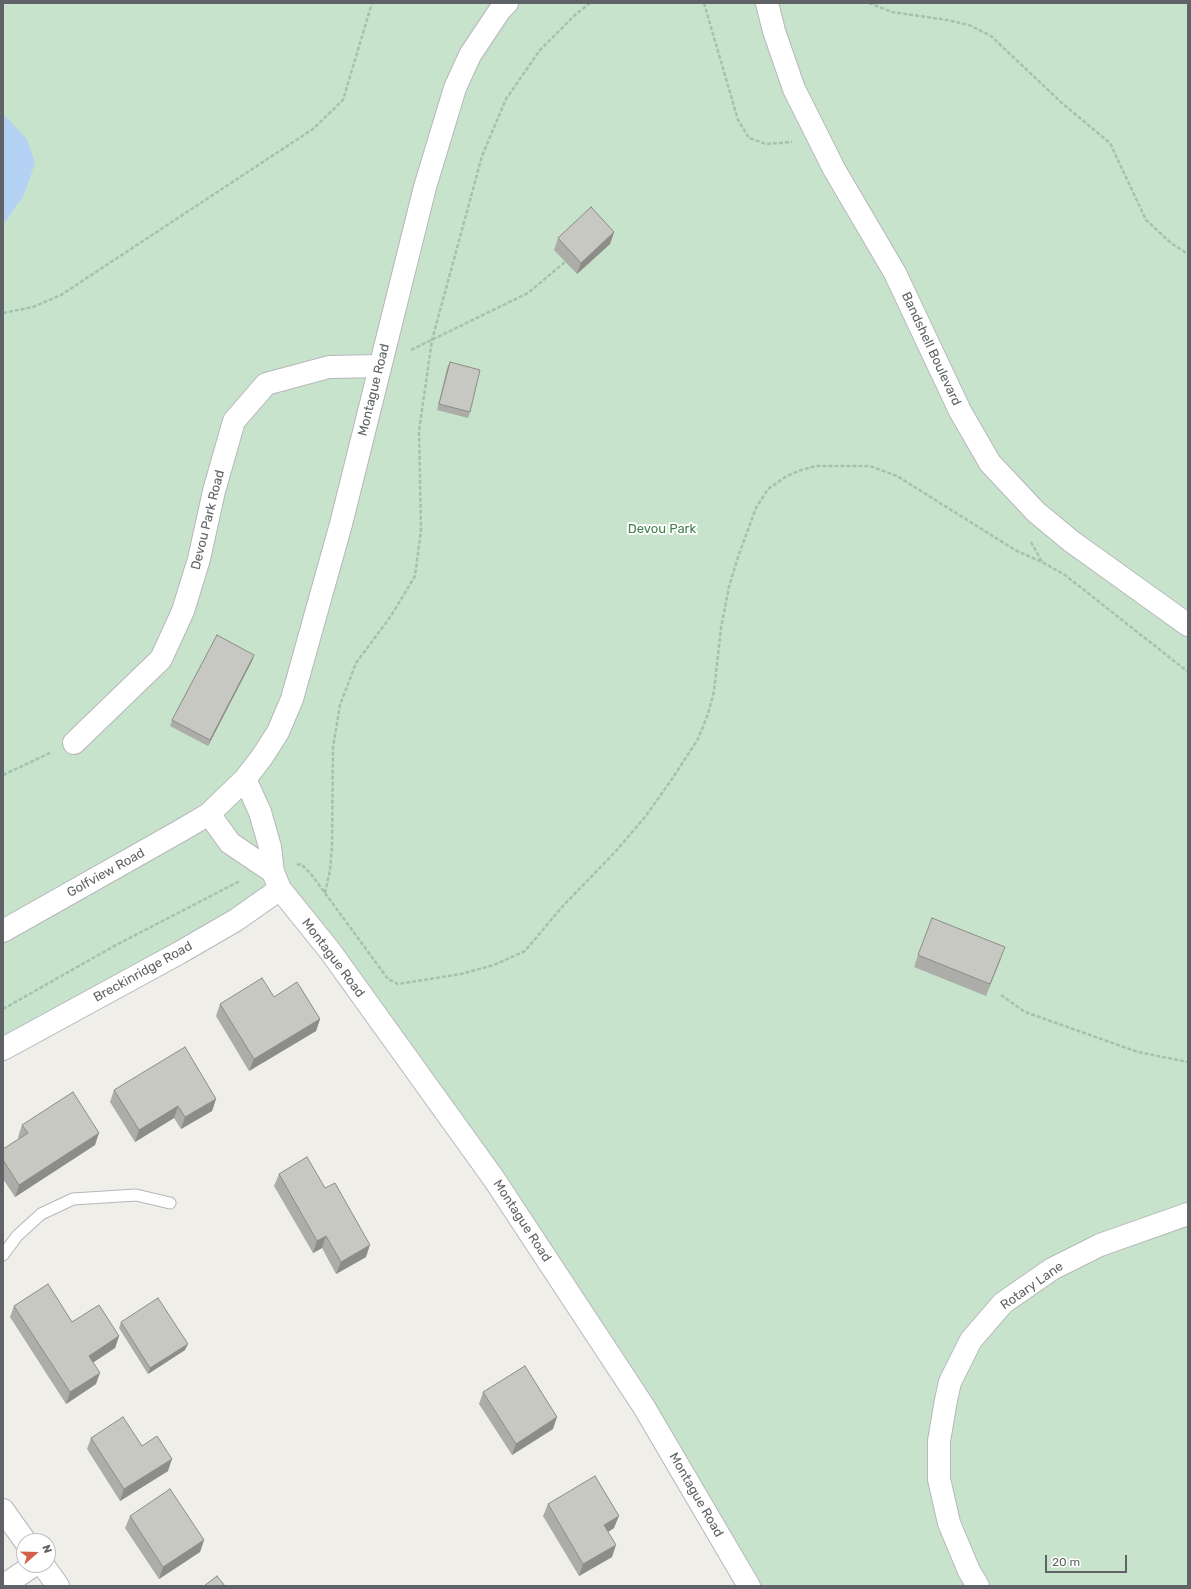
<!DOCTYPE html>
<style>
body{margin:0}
#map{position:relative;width:1191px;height:1589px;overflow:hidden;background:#efeee8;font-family:Rubik,sans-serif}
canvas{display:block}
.frame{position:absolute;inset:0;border:4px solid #5f6266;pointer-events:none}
.north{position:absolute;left:16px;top:1533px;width:40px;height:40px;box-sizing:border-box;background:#fff;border:1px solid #bfc0c2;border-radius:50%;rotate:70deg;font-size:11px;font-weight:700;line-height:16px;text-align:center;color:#5f6266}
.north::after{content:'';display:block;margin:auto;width:14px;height:18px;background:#d3624a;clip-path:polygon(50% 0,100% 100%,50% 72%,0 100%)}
.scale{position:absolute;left:1045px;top:1555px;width:82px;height:18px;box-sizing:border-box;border:2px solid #5f6266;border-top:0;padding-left:5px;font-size:12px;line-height:14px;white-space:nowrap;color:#5f6266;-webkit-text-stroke:3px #fff;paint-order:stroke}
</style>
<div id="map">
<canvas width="1191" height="1589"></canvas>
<div class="frame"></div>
<div class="north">N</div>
<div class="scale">20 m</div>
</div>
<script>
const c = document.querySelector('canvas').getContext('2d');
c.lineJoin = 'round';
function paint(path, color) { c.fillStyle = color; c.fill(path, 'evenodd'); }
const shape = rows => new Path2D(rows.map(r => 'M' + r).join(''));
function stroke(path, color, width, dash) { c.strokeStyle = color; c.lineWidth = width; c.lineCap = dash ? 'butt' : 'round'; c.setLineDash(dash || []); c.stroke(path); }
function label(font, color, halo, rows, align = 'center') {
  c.font = font + ' Rubik,sans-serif'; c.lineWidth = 4; c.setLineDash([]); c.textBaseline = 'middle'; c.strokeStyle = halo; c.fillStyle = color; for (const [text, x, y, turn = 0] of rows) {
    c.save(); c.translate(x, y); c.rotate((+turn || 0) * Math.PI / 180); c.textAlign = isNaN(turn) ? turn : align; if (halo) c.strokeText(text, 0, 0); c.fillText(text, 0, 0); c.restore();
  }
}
paint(shape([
 [3,3,1188,3,1188,1586,749,1586,644,1407,280,889,3,1049]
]), '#c8e3cb');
paint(shape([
 [3,114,27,139,35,163,24,195,3,225]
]), '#b3d2f4');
const service = shape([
 [3,1255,17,1236,41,1214,73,1199,136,1195,170,1203]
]);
const minor = shape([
 [74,743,161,659,183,611,199,559,214,491,234,421,266,384,329,367,380,366],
 [3,931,180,831,209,814],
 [3,1049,179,953,236,920,280,889],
 [3,1510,25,1541],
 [43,1565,58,1586],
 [3,1586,34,1565],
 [978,1586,969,1571,949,1523,939,1479,939,1441,946,1400,950,1382,971,1340,1003,1303,1052,1269,1100,1245,1188,1214]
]);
const tertiary = shape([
 [767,3,774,31,794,89,834,169,895,273,960,411,990,463,1036,512,1071,541,1188,625],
 [245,779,260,812,270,847,273,872,280,889,330,951,494,1179,644,1407,749,1586],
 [273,872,230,843,209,814,245,779,262,757,278,732,292,699,341,524,425,187,455,88,470,55,500,10,507,3]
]);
stroke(service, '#b5b7bb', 13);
stroke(minor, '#b5b7bb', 24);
stroke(tertiary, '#b5b7bb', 24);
stroke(shape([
 [704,3,738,120,749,138,766,144,792,142],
 [869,3,892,12,947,20,969,25,991,36,1063,104,1110,143,1146,220,1171,243,1188,254],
 [3,313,33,307,61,295,313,129,343,100,372,3],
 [411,350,528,293,565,262],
 [1031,542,1042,562],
 [3,775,52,752],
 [297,865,301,864,311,874,388,979,398,984,461,974,494,965,525,951,561,908,616,851,645,817,672,779,698,739,708,714,714,691,721,628,729,587,738,557,756,508,768,489,787,476,801,470,816,466,870,466,897,476,1015,550,1042,562,1065,575,1188,672],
 [325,893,330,870,332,846,333,747,340,705,356,663,391,616,415,576,421,530,419,431,432,340,482,156,506,99,540,50,576,14,590,3],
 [1001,995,1025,1012,1138,1052,1188,1062],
 [3,1009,116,945,240,881]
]), '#a2c3af', 2.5, [4, 2]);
stroke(service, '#fff', 11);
stroke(minor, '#fff', 22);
stroke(tertiary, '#fff', 22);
paint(shape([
 [614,232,610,244,577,274,554,250,558,238],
 [450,362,470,412,468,418,437,410,447,368],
 [254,655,252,661,208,746,170,726,172,720],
 [918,955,1001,959,986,996,914,967],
 [274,997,320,1019,316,1031,249,1071,216,1016,220,1004],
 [114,1090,216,1099,212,1111,181,1129,174,1118,135,1142,110,1102],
 [22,1125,95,1145,15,1197,3,1179,3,1149,19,1139,18,1137],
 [279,1174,325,1188,366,1257,336,1274,322,1248,313,1253,274,1186],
 [14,1306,119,1336,115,1348,93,1362,96,1384,66,1404,10,1317],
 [121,1322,185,1350,148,1374,119,1328],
 [483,1392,553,1429,512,1455,479,1404],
 [91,1438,142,1446,168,1471,120,1501,87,1449],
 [548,1504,614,1528,608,1532,612,1557,579,1576,543,1516],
 [130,1516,204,1540,200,1552,159,1579,125,1528]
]), '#acaca8');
paint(shape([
 [614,232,610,244,577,274,581,263],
 [254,655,252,661,208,746,210,740],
 [320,1019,316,1031,249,1071,254,1059],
 [216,1099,212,1111,181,1129,185,1117],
 [178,1106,174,1118,135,1142,139,1130],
 [99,1133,95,1145,15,1197,19,1185],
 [326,1236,322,1248,313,1253,317,1241],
 [370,1245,366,1257,336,1274,341,1262],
 [119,1336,115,1348,85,1368,89,1356],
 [188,1344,185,1350,148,1374,150,1368],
 [100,1373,96,1384,66,1404,70,1392],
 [557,1417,553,1429,512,1455,516,1444],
 [172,1459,168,1471,120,1501,124,1489],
 [619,1516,614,1528,600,1537,604,1525],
 [204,1540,200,1552,159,1579,163,1567],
 [616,1545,612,1557,579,1576,583,1564]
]), '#8c8c88');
const building = shape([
 [591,207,614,232,581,263,558,238,591,207],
 [450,362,480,370,470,412,439,404,450,362],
 [217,635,254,655,210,740,172,720,217,635],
 [932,918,1005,947,990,984,918,955,932,918],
 [262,978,274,997,297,982,320,1019,254,1059,220,1004,262,978],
 [185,1047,216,1099,185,1117,178,1106,139,1130,114,1090,185,1047],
 [73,1092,99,1133,19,1185,3,1160,3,1149,28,1133,22,1125,73,1092],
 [307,1157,325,1188,335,1183,370,1245,341,1262,326,1236,317,1241,279,1174,307,1157],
 [48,1284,72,1322,99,1305,119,1336,89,1356,100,1373,70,1392,14,1306,48,1284],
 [158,1298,188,1344,150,1368,121,1322,158,1298],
 [525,1366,557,1417,516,1444,483,1392,525,1366],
 [123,1417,142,1446,157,1436,172,1459,124,1489,91,1438,123,1417],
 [595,1476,619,1516,604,1525,616,1545,583,1564,548,1504,595,1476],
 [170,1489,204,1540,163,1567,130,1516,170,1489],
 [217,1576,225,1586,204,1586,217,1576]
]);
paint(building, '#c8c8c3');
stroke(building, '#8c8c88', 1);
label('13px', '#5f6266', '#fff', [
 ["Bandshell Boulevard",931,349,65],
 ["Montague Road",374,390,-76],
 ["Devou Park Road",208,520,-76],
 ["Golfview Road",106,873,-29],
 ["Montague Road",333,958,53],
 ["Breckinridge Road",143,972,-29],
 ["Montague Road",522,1221,57],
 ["Rotary Lane",1032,1286,-35],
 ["Montague Road",696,1495,60]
]);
label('13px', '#42824b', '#fff', [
 ["Devou Park",662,529]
]);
</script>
